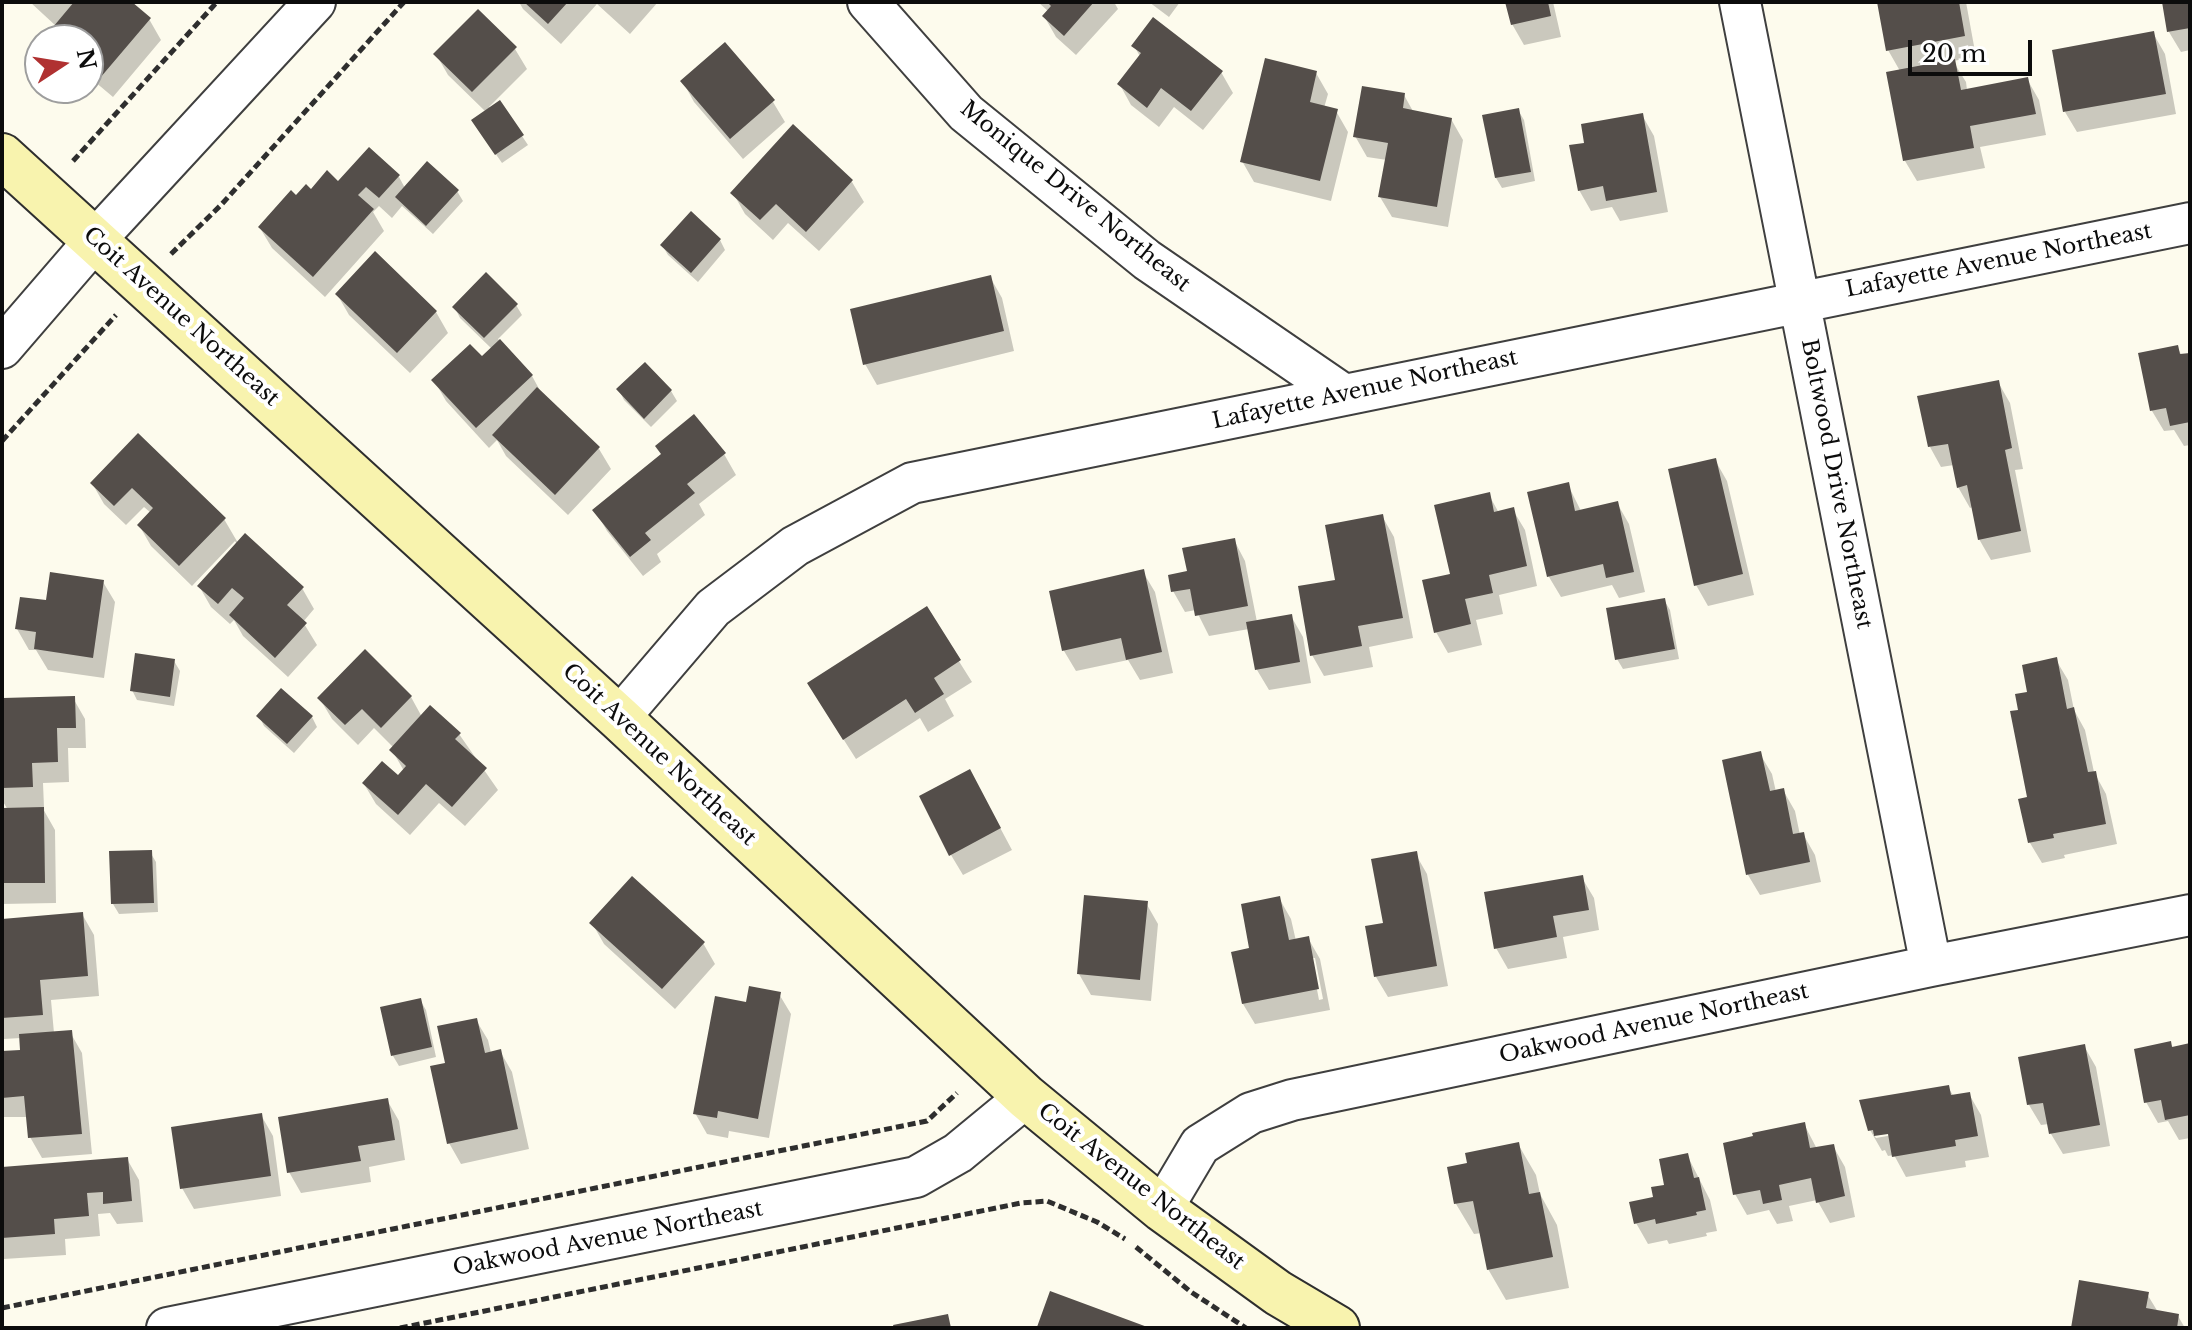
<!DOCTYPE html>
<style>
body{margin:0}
#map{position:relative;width:2192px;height:1330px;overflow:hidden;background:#fdfbed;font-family:"Libre Baskerville",serif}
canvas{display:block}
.frame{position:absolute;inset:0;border:4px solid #0c0c0c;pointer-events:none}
.north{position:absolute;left:24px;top:24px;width:80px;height:80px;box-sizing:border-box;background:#fff;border:2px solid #9e9e9e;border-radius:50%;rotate:78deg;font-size:22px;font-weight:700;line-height:32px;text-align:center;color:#0c0c0c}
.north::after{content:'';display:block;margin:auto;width:28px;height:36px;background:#b03131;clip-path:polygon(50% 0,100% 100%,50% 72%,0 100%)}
.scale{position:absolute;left:1908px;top:40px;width:124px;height:36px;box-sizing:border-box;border:4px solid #0c0c0c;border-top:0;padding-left:10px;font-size:24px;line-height:28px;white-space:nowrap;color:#0c0c0c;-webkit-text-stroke:6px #fff;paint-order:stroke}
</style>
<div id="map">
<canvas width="2192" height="1330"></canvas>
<div class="frame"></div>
<div class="north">N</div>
<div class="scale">20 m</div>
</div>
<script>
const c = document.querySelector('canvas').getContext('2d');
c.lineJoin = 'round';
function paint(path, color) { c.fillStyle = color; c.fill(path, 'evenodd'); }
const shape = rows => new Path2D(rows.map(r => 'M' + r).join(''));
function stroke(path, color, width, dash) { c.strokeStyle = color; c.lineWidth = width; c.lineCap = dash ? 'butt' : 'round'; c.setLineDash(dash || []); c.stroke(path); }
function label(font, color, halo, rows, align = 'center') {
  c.font = font + ' "Libre Baskerville",serif'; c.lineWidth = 8; c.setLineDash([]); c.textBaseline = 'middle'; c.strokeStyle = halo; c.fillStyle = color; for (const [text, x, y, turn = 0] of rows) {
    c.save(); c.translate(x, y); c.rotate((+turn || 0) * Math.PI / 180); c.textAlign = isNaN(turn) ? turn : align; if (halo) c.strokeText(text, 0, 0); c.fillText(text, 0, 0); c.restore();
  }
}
paint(shape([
 [30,2,129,2,149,19,161,40,113,97,88,76,88,40,55,40,51,33,56,26],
 [519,2,658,2,630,34,597,4,561,44,523,9],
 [1038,2,1114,2,1118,9,1076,55,1056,37,1044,16,1049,12],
 [1149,2,1180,2,1169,17],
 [1507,2,1553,2,1561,37,1524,45,1512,24],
 [1879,2,1966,2,1976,57,1953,61,1966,82,1967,90,2027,79,2039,100,2046,135,1980,147,1985,168,1917,181,1905,161,1900,71,1888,50],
 [2164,2,2190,2,2190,50,2181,52,2169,32],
 [2153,33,2165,54,2176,114,2077,132,2065,112],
 [724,45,773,102,785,122,743,159,694,102,683,82],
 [1134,46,1221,72,1233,93,1203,130,1174,107,1159,127,1131,105,1120,85,1141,58],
 [515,49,527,69,489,107,522,136,528,145,502,163,479,130,486,112,448,75,436,54],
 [1316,73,1328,94,1324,108,1336,111,1348,132,1331,201,1254,182,1242,161],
 [1404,95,1414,113,1451,119,1463,140,1448,227,1392,217,1380,197,1387,160,1367,157,1355,136],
 [1518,110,1524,120,1535,181,1502,188,1496,178],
 [1642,115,1654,136,1668,212,1620,221,1612,207,1591,211,1579,190,1587,145],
 [793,127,852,182,864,202,819,251,788,223,773,240,745,214,733,193],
 [369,150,399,177,405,188,457,191,463,201,433,234,402,206,392,218,379,206,373,212,384,231,325,297,272,248,260,228,296,198,338,184],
 [720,240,725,250,698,282,668,255,662,245],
 [990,277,1002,298,1014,351,877,385,865,364],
 [337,294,436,312,448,333,410,373,349,315],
 [516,305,522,315,498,339,532,376,543,396,599,449,611,469,568,515,506,456,497,440,489,448,446,401,434,380,481,359,492,349,460,318,455,308],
 [2177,347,2182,356,2190,355,2190,445,2184,446,2174,430,2164,431,2152,411,2141,354],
 [645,364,671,391,677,401,651,427,624,400,619,390],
 [1998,382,2010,403,2023,469,2015,470,2031,552,1991,560,1979,539,1973,507,1970,508,1958,487,1954,465,1941,467,1930,447],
 [138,435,224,519,238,543,302,588,314,609,303,622,317,645,288,677,243,636,234,620,230,624,211,607,199,586,237,544,235,541,192,586,151,546,139,525,151,513,144,507,126,525,104,504,92,483],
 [724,454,736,475,699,504,705,515,657,554,661,562,643,576,607,531,595,510],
 [1715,460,1727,481,1754,595,1708,606,1696,585],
 [1568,485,1581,511,1617,503,1629,524,1645,592,1619,598,1612,585,1561,597,1549,577],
 [1489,495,1499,513,1513,510,1525,530,1537,586,1499,595,1503,614,1476,620,1482,645,1448,653,1436,632,1452,575],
 [1382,516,1394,537,1413,638,1369,647,1373,667,1324,676,1312,655,1337,581],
 [1234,540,1245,561,1257,622,1291,616,1303,637,1311,683,1269,690,1257,670,1249,629,1209,636,1196,610,1185,612,1173,591,1189,573],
 [1143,572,1155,592,1173,673,1140,680,1128,660,1076,671,1064,651,1051,592],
 [103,582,115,602,104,678,48,670,36,650,29,650,17,629,47,603],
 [1664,600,1670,610,1679,659,1623,669,1617,659],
 [926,609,972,682,945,699,954,716,928,732,920,718,856,759,821,704],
 [2056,660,2068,680,2074,710,2085,730,2094,772,2106,794,2117,844,2064,855,2065,858,2042,863,2030,843,2030,799,2021,711,2030,693],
 [174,661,180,671,174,706,137,700,132,690],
 [411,697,422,717,459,734,498,790,465,826,439,803,410,835,376,804,364,784,398,777,404,771,392,750,394,748,374,728,358,745,332,719,320,699],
 [73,698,85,719,86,748,68,748,69,782,43,783,44,807,42,807,55,830,56,903,2,904,2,810,8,810,2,800,2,736,6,736],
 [259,716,312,717,317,727,294,753,264,726],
 [1760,754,1772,774,1776,792,1783,790,1795,811,1800,835,1803,834,1815,855,1821,882,1760,895,1748,875,1725,761],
 [981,792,1012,850,963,875,951,855],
 [150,852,156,862,158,912,119,914,113,904],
 [1415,853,1427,874,1448,986,1388,997,1376,977,1386,925],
 [1582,878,1594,898,1599,930,1563,937,1567,958,1508,969,1496,948],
 [1279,898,1291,919,1296,941,1308,938,1320,959,1330,1010,1255,1024,1243,1004,1252,950],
 [1311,958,1315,958,1323,999,1319,1000],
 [1146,903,1158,924,1151,1001,1091,995,1079,974],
 [82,914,94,935,99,996,51,1000,54,1033,70,1032,82,1053,92,1154,42,1158,30,1137,28,1117,2,1117,2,1054,22,1052,21,1038,4,1039,2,1035,2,921],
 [592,923,703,943,715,964,675,1009,604,944],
 [779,994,791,1014,769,1138,729,1131,728,1138,707,1134,695,1113,748,1004],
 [420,1000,426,1010,436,1057,399,1066,393,1056,382,1008],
 [476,1020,488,1040,491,1053,500,1051,512,1072,529,1149,461,1164,449,1143,447,1064],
 [2170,1043,2174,1049,2190,1046,2190,1138,2179,1140,2168,1121,2158,1123,2146,1102],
 [2084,1046,2096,1067,2110,1146,2063,1154,2051,1134,2049,1124,2041,1125,2029,1105],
 [1948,1087,1954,1097,1969,1094,1981,1115,1989,1157,1965,1161,1966,1167,1906,1177,1894,1155,1888,1156,1885,1150,1882,1151,1870,1130],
 [1897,1130,1898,1134,1876,1138,1873,1134],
 [387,1100,399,1121,405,1160,369,1167,371,1182,301,1193,289,1172],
 [261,1115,273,1136,281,1196,194,1209,182,1188],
 [1804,1124,1817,1149,1833,1146,1845,1167,1855,1217,1830,1223,1817,1200,1789,1206,1793,1221,1777,1224,1769,1210,1747,1215,1735,1194],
 [1518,1144,1536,1175,1540,1194,1557,1225,1569,1288,1506,1300,1488,1269,1482,1233,1474,1234,1456,1204,1450,1169,1470,1164],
 [1687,1155,1710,1200,1717,1231,1706,1233,1707,1236,1669,1244,1667,1240,1648,1244,1636,1223,1666,1186],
 [127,1159,139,1180,143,1222,117,1224,110,1213,98,1214,100,1236,65,1239,66,1255,4,1259,2,1169],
 [1052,1293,1145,1328,1040,1328],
 [2147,1294,2158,1312,2178,1316,2185,1328,2073,1328]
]), '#0003');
paint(shape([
 [74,2,132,2,151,18,100,78,88,67,88,40,57,40,48,33],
 [524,2,568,2,548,24],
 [1047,2,1094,2,1064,36,1042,16,1051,6],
 [1505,2,1548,2,1551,16,1511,25],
 [1877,2,1959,2,1965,36,1886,51],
 [2162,2,2190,2,2190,28,2167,32],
 [478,9,517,47,472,92,433,54],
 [1153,17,1223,71,1191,111,1161,88,1147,108,1117,84,1141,53,1131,46],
 [2154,31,2166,94,2063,112,2052,50],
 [725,42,775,100,730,139,680,81],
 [1265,58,1317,71,1310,102,1338,109,1320,181,1240,162],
 [1955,59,1961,90,2028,77,2036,114,1970,126,1974,148,1903,161,1886,72],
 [1362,86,1405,93,1403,108,1452,118,1437,207,1378,197,1388,143,1353,137],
 [500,100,524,135,495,155,471,120],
 [1519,108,1531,172,1495,178,1482,115],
 [1643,113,1657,192,1606,201,1603,186,1578,191,1569,145,1584,143,1581,124],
 [793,124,853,180,806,232,776,204,760,220,730,193],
 [369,147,400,175,379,198,366,187,358,195,374,209,313,277,258,227,291,190,296,195,306,184,311,189,327,170,338,181],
 [427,161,459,190,426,226,395,197],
 [691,211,721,239,691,273,660,245],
 [375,251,437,311,397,353,335,294],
 [486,272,518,304,484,338,452,307],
 [991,275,1004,331,863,365,850,309],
 [500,339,533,375,476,428,431,380,470,344,482,356],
 [2178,345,2180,354,2190,353,2190,422,2170,426,2166,408,2150,411,2138,353],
 [645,362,672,390,644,419,616,389],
 [1999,380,2012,448,2005,450,2021,531,1978,540,1967,485,1957,488,1948,444,1928,447,1917,396],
 [537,387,600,447,555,495,492,435],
 [694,414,726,453,687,484,695,493,645,533,651,540,630,557,592,510,661,454,655,446],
 [138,433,226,518,179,566,137,525,153,508,132,488,114,506,90,483],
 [1716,458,1743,574,1694,586,1668,469],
 [1569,482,1575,511,1618,501,1634,572,1606,578,1603,564,1547,577,1527,492],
 [1490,492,1494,512,1514,507,1527,566,1489,575,1493,593,1465,599,1471,624,1434,633,1422,580,1450,574,1434,505],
 [1383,514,1403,618,1358,626,1362,646,1310,656,1298,586,1335,580,1325,525],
 [245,533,304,587,287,605,307,623,275,658,229,615,244,598,232,588,218,604,197,586],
 [1235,538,1248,606,1195,616,1190,589,1171,592,1168,575,1187,571,1182,548],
 [1144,569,1162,652,1126,660,1121,638,1062,651,1049,591],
 [50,572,104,580,93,658,34,649,36,632,15,629,20,597,46,600],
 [1665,598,1675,649,1615,660,1606,608],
 [927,606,961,660,934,678,944,694,915,713,906,699,843,740,807,683],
 [1292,614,1300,662,1255,670,1246,622],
 [365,649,412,696,381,728,362,709,345,725,317,698],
 [135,653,175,659,170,697,130,691],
 [2057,657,2067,709,2074,707,2088,772,2096,771,2106,824,2053,834,2054,838,2028,843,2018,799,2027,797,2010,711,2018,710,2015,694,2027,692,2022,665],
 [281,688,313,716,287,744,256,716],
 [75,696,76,728,57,728,58,762,32,763,33,787,2,788,3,698],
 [430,705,461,733,455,739,487,768,452,807,426,784,398,815,362,783,382,761,398,775,406,766,389,750],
 [1761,751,1770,791,1784,788,1793,834,1804,832,1810,862,1746,875,1722,760],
 [970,769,1001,828,949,856,919,796],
 [44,807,45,883,2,883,2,808],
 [152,850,154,903,111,904,109,851],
 [1417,851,1437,966,1374,977,1365,926,1383,923,1371,859],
 [1583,875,1589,910,1553,916,1557,937,1494,949,1484,892],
 [632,876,705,942,662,989,589,923],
 [1084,895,1148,901,1140,980,1077,974],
 [1280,896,1289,940,1309,936,1319,989,1242,1004,1231,952,1249,948,1241,904],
 [83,912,88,976,40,980,43,1015,2,1018,2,919],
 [749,986,781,992,758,1119,718,1111,717,1118,693,1114,715,996,746,1002],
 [421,998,432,1047,391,1056,380,1007],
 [477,1018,485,1053,501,1049,518,1129,447,1144,430,1066,445,1063,437,1026],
 [72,1030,82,1134,28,1138,24,1096,2,1098,2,1051,20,1050,19,1034],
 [2171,1041,2172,1047,2190,1043,2190,1115,2165,1120,2161,1100,2144,1103,2134,1049],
 [2085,1044,2100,1125,2049,1134,2043,1103,2027,1105,2018,1057],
 [1949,1085,1951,1095,1970,1092,1978,1136,1955,1140,1956,1146,1892,1157,1888,1134,1874,1136,1873,1130,1868,1131,1859,1100],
 [388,1098,395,1140,358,1146,361,1161,287,1173,278,1117],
 [262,1113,271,1176,180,1189,171,1127],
 [1805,1122,1810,1148,1834,1144,1845,1196,1816,1203,1811,1178,1779,1185,1782,1200,1763,1204,1760,1190,1733,1195,1723,1143,1753,1136,1752,1133],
 [1519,1142,1529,1194,1540,1192,1553,1257,1487,1270,1473,1201,1454,1204,1447,1167,1467,1163,1465,1153],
 [1688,1153,1694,1178,1699,1177,1706,1210,1696,1212,1697,1215,1656,1224,1655,1219,1634,1224,1629,1202,1653,1197,1651,1187,1664,1185,1659,1159],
 [128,1157,132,1201,103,1204,103,1192,87,1193,89,1216,54,1219,55,1234,2,1238,2,1167],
 [2079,1280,2149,1292,2146,1308,2179,1314,2177,1328,2071,1328],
 [1050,1291,1150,1328,1037,1327],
 [948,1314,951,1328,894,1328,893,1325]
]), '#544e4a');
const street = shape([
 [868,2,966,113,1147,260,1344,395],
 [1740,2,1931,966],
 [2,348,96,239,315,2],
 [619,718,713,608,795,546,912,483,2190,223],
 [1162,1209,1200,1145,1251,1113,1292,1100,1931,966,2190,915],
 [167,1328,916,1177,958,1153,1026,1097]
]);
const secondary = shape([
 [2,156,619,718,1026,1097,1162,1209,1278,1293,1337,1328]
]);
stroke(street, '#3f3f3f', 44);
stroke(secondary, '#2e2e2e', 48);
stroke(shape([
 [73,161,217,2],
 [171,254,221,205,404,2],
 [2,441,116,315],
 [1136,1247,1191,1292,1246,1328],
 [2,1308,927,1121,957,1093],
 [400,1328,1021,1203,1047,1201,1097,1222,1125,1239]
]), '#2e2e2e', 5, [8, 4]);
stroke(street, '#fff', 40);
stroke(secondary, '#f8f3ae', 44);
label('22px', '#0c0c0c', '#fff', [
 ["Monique Drive Northeast",1075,197,39],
 ["Lafayette Avenue Northeast",1999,261,-11],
 ["Coit Avenue Northeast",181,317,42],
 ["Lafayette Avenue Northeast",1365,390,-12],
 ["Boltwood Drive Northeast",1836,484,79],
 ["Coit Avenue Northeast",659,755,43],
 ["Oakwood Avenue Northeast",1654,1024,-12],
 ["Coit Avenue Northeast",1141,1187,38],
 ["Oakwood Avenue Northeast",608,1239,-11]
]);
</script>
